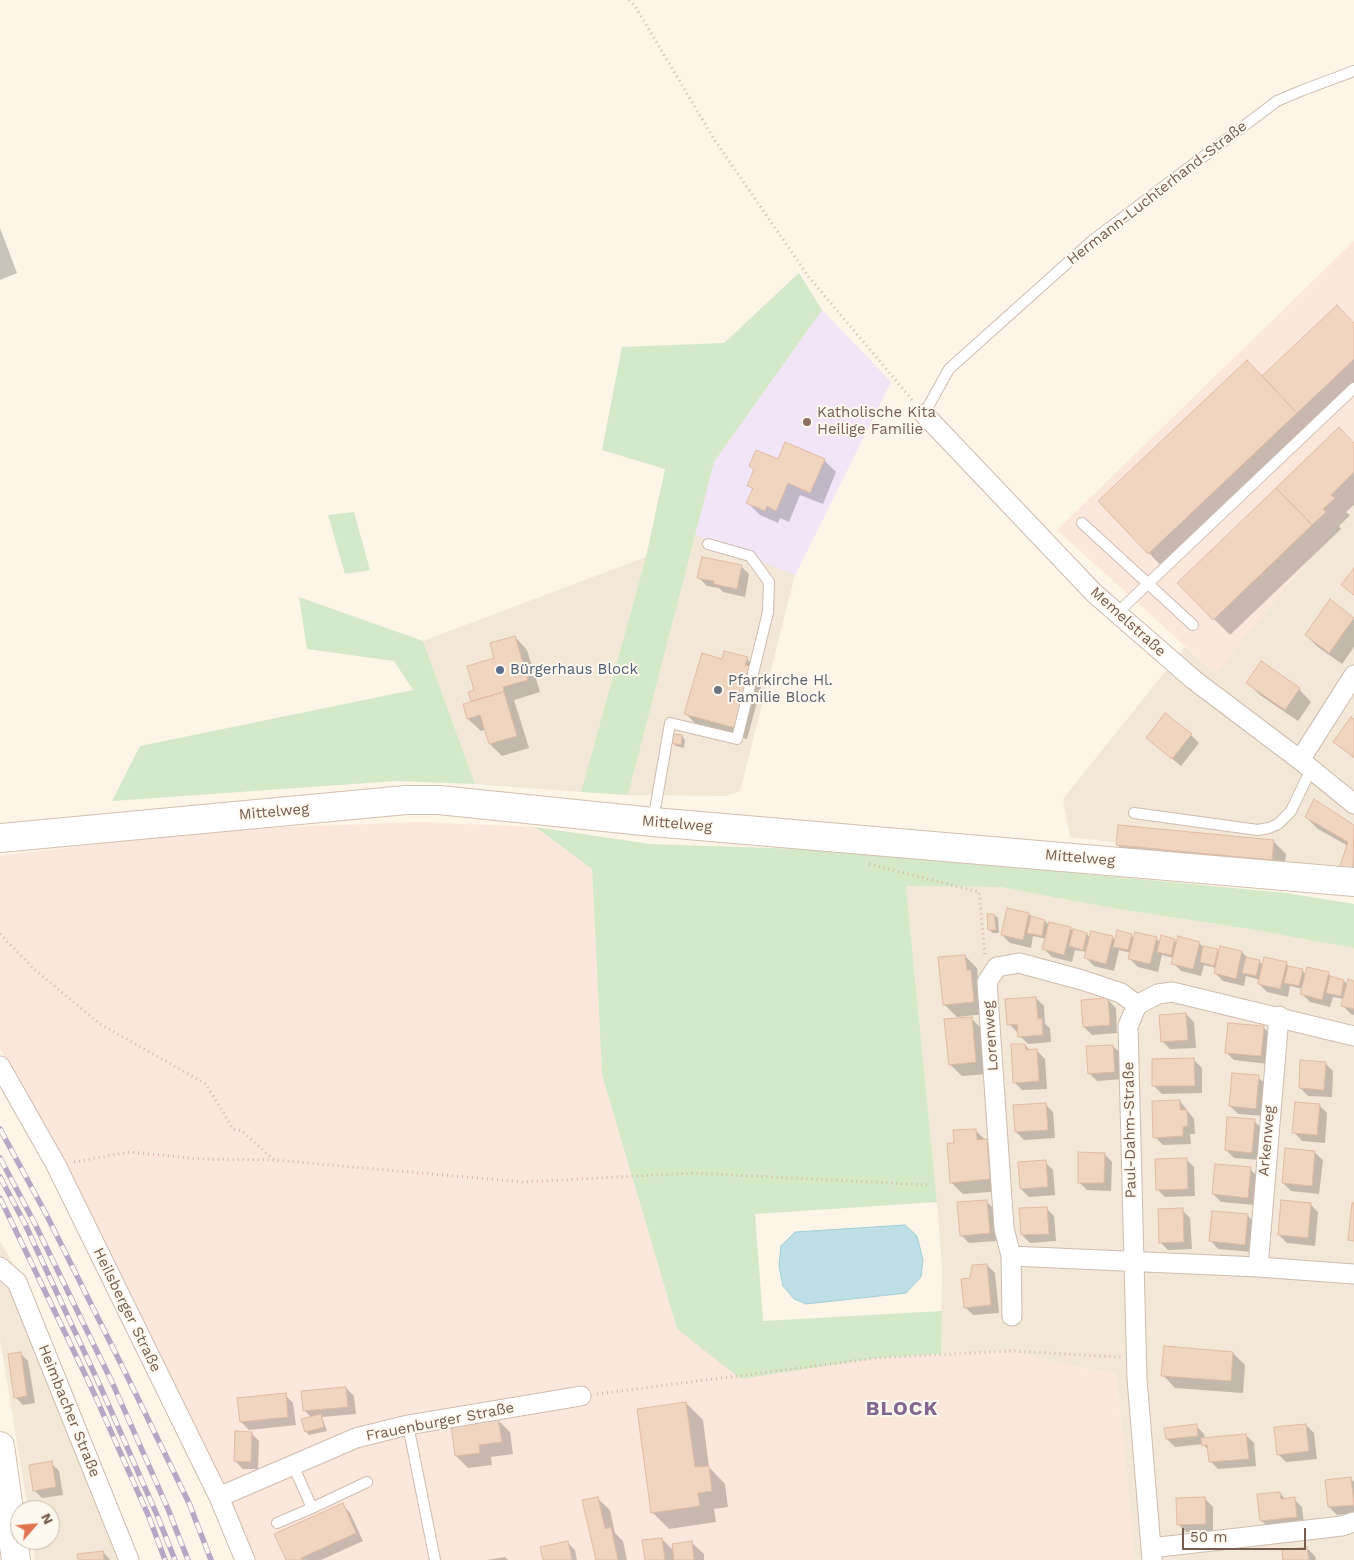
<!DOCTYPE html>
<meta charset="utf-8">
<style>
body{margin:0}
#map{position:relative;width:1354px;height:1560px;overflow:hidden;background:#fcf5e8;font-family:"Work Sans",sans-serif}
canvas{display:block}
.north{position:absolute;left:10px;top:1500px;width:50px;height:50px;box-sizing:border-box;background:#fef9ef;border:1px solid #c8baae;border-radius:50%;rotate:63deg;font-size:14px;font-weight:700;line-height:20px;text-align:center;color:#765c4d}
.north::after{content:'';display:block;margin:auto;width:18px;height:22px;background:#e17552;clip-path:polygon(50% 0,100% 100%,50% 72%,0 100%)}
.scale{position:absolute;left:1182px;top:1528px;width:124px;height:22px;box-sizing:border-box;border:2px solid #765c4d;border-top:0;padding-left:6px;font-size:15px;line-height:18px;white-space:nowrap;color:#765c4d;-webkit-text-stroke:4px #fef9ef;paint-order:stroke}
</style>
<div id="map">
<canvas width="1354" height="1560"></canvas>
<div class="north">N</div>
<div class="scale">50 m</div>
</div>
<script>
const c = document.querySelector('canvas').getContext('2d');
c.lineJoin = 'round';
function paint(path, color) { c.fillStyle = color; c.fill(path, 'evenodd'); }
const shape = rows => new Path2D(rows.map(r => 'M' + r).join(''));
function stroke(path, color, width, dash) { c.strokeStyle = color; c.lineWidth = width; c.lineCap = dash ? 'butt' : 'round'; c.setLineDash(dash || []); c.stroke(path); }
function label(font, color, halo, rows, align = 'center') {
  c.font = font + ' "Work Sans",sans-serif'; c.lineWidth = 4; c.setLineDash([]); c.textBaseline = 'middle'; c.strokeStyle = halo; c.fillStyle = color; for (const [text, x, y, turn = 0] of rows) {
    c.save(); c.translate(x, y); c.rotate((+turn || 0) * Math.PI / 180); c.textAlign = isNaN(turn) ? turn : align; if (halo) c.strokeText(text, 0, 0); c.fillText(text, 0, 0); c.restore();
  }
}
paint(shape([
 [822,310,891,382,795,575,740,791,726,796,628,795,714,462],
 [1354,505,1354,870,1070,837,1063,799,1185,647,1215,673],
 [646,557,581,792,475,784,423,641],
 [906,886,1000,887,1112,908,1249,929,1354,948,1354,1560,1135,1560,1116,1374,1062,1364,1011,1351,941,1354,942,1268,937,1202],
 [0,1241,13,1264,140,1560,35,1560,33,1540,50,1540,50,1510,28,1510,0,1339]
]), '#f3e7d7');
paint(shape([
 [1354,241,1354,505,1215,673,1057,530],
 [421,822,535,827,592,869,602,1075,677,1330,877,1358,1011,1351,1062,1364,1116,1374,1135,1560,254,1560,181,1397,64,1160,0,1049,0,856,208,830]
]), '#fce7dd');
paint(shape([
 [822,310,891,382,795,575,695,535,714,462]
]), '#f2e5f8');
paint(shape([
 [799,273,822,310,714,462,628,795,581,792,646,557,665,469,602,450,622,347,724,343],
 [354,512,370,570,345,574,328,515],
 [299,597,423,641,475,784,396,781,112,801,140,746,413,690,394,661,307,649],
 [535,827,650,844,830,850,1286,893,1354,904,1354,948,1249,929,1112,908,1000,887,906,886,937,1202,755,1214,763,1321,942,1311,941,1354,877,1358,741,1379,677,1329,602,1075,592,869]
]), '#d4e9c7');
const water = shape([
 [905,1225,917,1236,923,1260,921,1277,906,1293,806,1304,794,1299,783,1286,779,1266,781,1246,795,1232,905,1225]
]);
paint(water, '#bddfe5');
stroke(water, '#a4ced7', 1);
paint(shape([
 [0,228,17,273,0,280],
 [1354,324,1354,391,1165,570,1100,501],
 [1354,444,1354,505,1346,512,1350,515,1339,526,1341,529,1230,635,1214,619],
 [824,460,836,472,823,504,800,495,789,522,780,518,778,523,760,515,748,503,753,490,749,485,755,470,750,466,778,461],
 [741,566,749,574,745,597,723,592,719,588,707,586,699,578],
 [1354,618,1354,647,1342,664,1318,647,1306,635],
 [515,637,527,650,540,692,514,700,529,748,502,756,490,744,486,729,481,731,468,719,472,702,470,693,475,691,496,659],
 [747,659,759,671,758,675,763,680,747,739,698,726,686,714],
 [1248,683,1299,689,1311,702,1298,721,1260,695],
 [1354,721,1354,758,1334,742],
 [1191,735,1199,743,1181,766,1147,738],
 [682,736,685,740,684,748,676,746,673,743],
 [1314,801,1354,827,1354,878,1342,866,1348,846,1318,829,1306,817],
 [1274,842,1286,854,1284,872,1129,857,1117,845],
 [1029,914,1032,918,1045,921,1049,925,1070,928,1073,931,1087,934,1090,938,1112,937,1116,941,1131,935,1134,938,1156,938,1160,943,1174,940,1177,943,1199,943,1203,947,1217,950,1220,953,1221,948,1242,952,1248,958,1259,961,1264,966,1286,963,1291,968,1302,970,1306,975,1328,973,1333,978,1344,981,1348,985,1354,982,1354,1015,1351,1014,1343,1006,1344,999,1333,997,1330,1007,1310,1002,1302,994,1303,989,1290,986,1288,997,1267,992,1259,984,1260,980,1246,976,1244,986,1223,981,1215,973,1216,968,1204,965,1201,976,1181,971,1173,963,1174,958,1162,955,1158,972,1138,967,1130,959,1131,953,1119,950,1114,971,1094,966,1086,958,1087,952,1075,950,1072,962,1052,957,1044,949,1046,939,1033,936,1031,948,1010,943,1002,935],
 [994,915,998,918,999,933,993,933,989,930],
 [965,956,977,968,978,978,983,983,986,1014,957,1017,944,1004],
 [1036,998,1044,1006,1045,1024,1050,1028,1051,1042,1028,1044,1020,1036,1019,1032,1017,1032,1009,1024],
 [1108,1000,1116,1008,1117,1033,1092,1035,1084,1027],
 [1186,1014,1194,1022,1196,1048,1170,1049,1162,1041],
 [971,1018,983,1030,988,1074,962,1076,950,1064],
 [1263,1027,1271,1035,1268,1064,1234,1060,1226,1052],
 [1025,1045,1031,1051,1037,1051,1045,1059,1047,1089,1022,1090,1014,1082],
 [1113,1046,1121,1054,1123,1079,1097,1081,1089,1073],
 [1194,1060,1202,1068,1202,1093,1162,1094,1154,1086],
 [1325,1063,1333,1071,1332,1097,1308,1096,1300,1088],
 [1258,1077,1266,1085,1264,1116,1238,1114,1230,1106],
 [1180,1101,1194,1119,1195,1134,1190,1134,1191,1144,1163,1145,1155,1137],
 [1045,1104,1053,1112,1055,1138,1024,1140,1016,1132],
 [1319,1105,1327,1113,1325,1143,1302,1141,1294,1132],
 [1254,1121,1262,1129,1259,1160,1234,1158,1226,1150],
 [975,1130,999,1153,1002,1191,963,1194,951,1182,956,1144],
 [1314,1152,1323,1160,1319,1194,1291,1191,1283,1183],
 [1104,1154,1112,1162,1111,1191,1087,1190,1079,1182],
 [1186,1159,1194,1167,1195,1196,1165,1197,1157,1189],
 [1045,1162,1053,1170,1055,1195,1029,1197,1021,1189],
 [1250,1169,1258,1177,1256,1205,1221,1202,1213,1194],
 [986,1201,994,1209,997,1241,969,1243,961,1235],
 [1310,1204,1318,1212,1315,1246,1287,1243,1279,1235],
 [1046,1208,1054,1216,1056,1241,1030,1243,1022,1235],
 [1182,1210,1190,1218,1192,1249,1168,1250,1160,1242],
 [1247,1215,1255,1223,1252,1252,1218,1249,1210,1240],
 [987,1265,995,1273,999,1313,973,1315,965,1307,971,1280],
 [20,1353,28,1361,35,1403,23,1405,15,1397],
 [1233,1353,1245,1365,1243,1393,1175,1388,1163,1375],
 [346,1388,354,1396,356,1414,322,1417,327,1431,309,1435,306,1432,312,1418,304,1410],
 [285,1395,293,1403,296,1425,249,1430,241,1422],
 [686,1403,703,1420,709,1467,725,1484,728,1507,714,1509,716,1522,669,1529,652,1512],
 [498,1420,510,1432,513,1454,491,1457,492,1465,468,1468,456,1456],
 [1306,1425,1314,1433,1317,1459,1286,1462,1278,1454],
 [1196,1426,1204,1434,1205,1439,1246,1435,1254,1443,1256,1466,1218,1469,1210,1461,1209,1451,1203,1444,1175,1447,1167,1439],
 [251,1433,259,1441,258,1469,243,1469,235,1461],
 [51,1463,59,1471,63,1495,42,1498,34,1490],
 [1350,1478,1354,1482,1354,1513,1337,1515,1329,1507],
 [1280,1493,1286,1500,1294,1499,1302,1507,1304,1524,1269,1528,1261,1520],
 [597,1498,610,1510,615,1533,623,1541,627,1560,597,1560],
 [1205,1499,1213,1507,1213,1532,1186,1532,1178,1524],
 [343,1505,350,1513,363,1541,321,1560,287,1560],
 [662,1539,674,1551,691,1542,704,1554,704,1560,646,1560],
 [567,1542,575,1550,577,1560,544,1560],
 [1307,1548,1315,1556,1316,1560,1284,1560],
 [103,1552,110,1560,79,1560],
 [505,1557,508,1560,487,1560]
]), '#0003');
const building = shape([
 [1337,305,1354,323,1354,359,1297,413,1262,376,1337,305],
 [1247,360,1297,413,1148,554,1098,501,1247,360],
 [1339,427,1354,443,1354,472,1331,495,1335,498,1323,509,1326,512,1312,525,1276,488,1339,427],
 [785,442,825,459,810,493,788,483,776,511,767,506,765,511,746,503,753,488,747,486,754,469,749,466,756,450,778,459,785,442],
 [1276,488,1312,525,1213,620,1177,583,1276,488],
 [702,557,742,565,737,589,714,584,714,581,697,578,702,557],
 [1354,568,1354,595,1341,585,1354,568],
 [1330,599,1354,618,1329,653,1305,635,1330,599],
 [515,636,528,680,503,687,504,692,471,701,468,692,474,690,467,666,494,658,490,643,515,636],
 [724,651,748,657,745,665,752,667,735,728,684,714,702,653,722,659,724,651],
 [1261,661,1300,688,1285,710,1246,683,1261,661],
 [504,692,517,736,489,744,480,715,467,719,463,704,504,692],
 [1165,713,1192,734,1172,759,1146,738,1165,713],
 [1351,717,1354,719,1354,757,1333,742,1351,717],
 [673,734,682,735,681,745,671,743,673,734],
 [1314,799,1354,825,1353,870,1340,866,1348,842,1305,817,1314,799],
 [1118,825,1274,840,1272,860,1116,845,1118,825],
 [1007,908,1029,913,1023,940,1001,935,1007,908],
 [987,914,994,914,996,930,988,930,987,914],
 [1031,916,1045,920,1042,936,1027,933,1031,916],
 [1049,922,1071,927,1064,955,1042,949,1049,922],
 [1073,929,1087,933,1083,950,1069,946,1073,929],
 [1117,930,1132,934,1128,950,1113,947,1117,930],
 [1091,931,1113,936,1106,964,1084,958,1091,931],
 [1135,932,1157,937,1150,964,1128,959,1135,932],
 [1161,935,1175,939,1171,955,1157,952,1161,935],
 [1178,936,1200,942,1193,969,1171,964,1178,936],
 [1203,946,1218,949,1214,966,1200,962,1203,946],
 [1220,946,1242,951,1236,979,1214,973,1220,946],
 [965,955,967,970,971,970,974,1002,943,1005,938,957,965,955],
 [1246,957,1260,960,1256,976,1242,973,1246,957],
 [1264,957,1287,962,1280,989,1258,984,1264,957],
 [1288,966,1303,969,1299,986,1284,983,1288,966],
 [1307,967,1329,972,1322,1000,1300,994,1307,967],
 [1330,976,1344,980,1341,996,1326,993,1330,976],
 [1348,979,1354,981,1354,1009,1341,1006,1348,979],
 [1036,997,1038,1019,1042,1018,1043,1035,1018,1037,1017,1024,1007,1025,1005,999,1036,997],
 [1108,998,1110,1025,1083,1027,1081,1000,1108,998],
 [1186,1013,1188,1040,1161,1042,1159,1015,1186,1013],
 [972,1017,976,1062,949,1065,944,1019,972,1017],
 [1228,1023,1264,1026,1261,1056,1225,1053,1228,1023],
 [1011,1044,1025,1044,1026,1050,1037,1049,1039,1081,1013,1083,1011,1044],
 [1113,1045,1115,1072,1088,1074,1086,1046,1113,1045],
 [1194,1058,1195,1086,1152,1086,1152,1059,1194,1058],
 [1300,1060,1326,1062,1324,1090,1299,1088,1300,1060],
 [1232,1073,1259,1075,1256,1109,1229,1106,1232,1073],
 [1180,1100,1180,1110,1187,1110,1188,1126,1183,1127,1183,1136,1153,1138,1152,1101,1180,1100],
 [1295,1102,1320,1104,1317,1135,1292,1133,1295,1102],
 [1046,1103,1048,1130,1015,1132,1013,1105,1046,1103],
 [1227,1117,1255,1119,1252,1153,1225,1150,1227,1117],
 [976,1129,977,1140,987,1139,990,1179,950,1183,947,1143,954,1143,953,1130,976,1129],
 [1285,1148,1315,1151,1312,1186,1282,1183,1285,1148],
 [1078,1152,1105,1153,1104,1183,1078,1183,1078,1152],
 [1187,1158,1188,1189,1156,1190,1155,1159,1187,1158],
 [1046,1160,1048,1187,1020,1189,1018,1162,1046,1160],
 [1215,1164,1251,1167,1248,1198,1212,1194,1215,1164],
 [987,1200,990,1233,960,1236,957,1202,987,1200],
 [1281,1200,1311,1203,1308,1238,1278,1235,1281,1200],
 [1352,1203,1354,1203,1354,1241,1348,1240,1352,1203],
 [1047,1207,1049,1234,1021,1235,1019,1208,1047,1207],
 [1183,1208,1184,1242,1159,1243,1158,1209,1183,1208],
 [1212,1211,1248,1214,1245,1245,1209,1241,1212,1211],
 [987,1264,991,1305,964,1308,961,1279,970,1278,972,1265,987,1264],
 [1164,1346,1233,1352,1231,1381,1161,1376,1164,1346],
 [21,1352,27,1396,14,1398,8,1354,21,1352],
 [346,1387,348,1407,303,1411,301,1391,346,1387],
 [286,1393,288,1417,240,1422,237,1398,286,1393],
 [686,1402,695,1467,709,1466,712,1491,698,1493,700,1506,651,1513,637,1409,686,1402],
 [321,1414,324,1427,305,1432,301,1419,321,1414],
 [498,1418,502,1442,479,1445,480,1453,455,1456,451,1425,498,1418],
 [1197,1424,1198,1436,1166,1439,1164,1428,1197,1424],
 [1306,1424,1309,1451,1277,1455,1274,1427,1306,1424],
 [235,1431,252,1432,251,1462,234,1461,235,1431],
 [1246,1434,1249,1459,1209,1462,1207,1445,1202,1446,1201,1438,1246,1434],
 [52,1461,56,1487,33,1491,29,1465,52,1461],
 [1351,1477,1354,1505,1328,1507,1325,1480,1351,1477],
 [1280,1492,1281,1499,1295,1497,1297,1517,1260,1521,1257,1494,1280,1492],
 [598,1497,605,1529,611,1527,618,1560,596,1560,582,1500,598,1497],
 [1205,1497,1206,1524,1177,1525,1176,1498,1205,1497],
 [343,1503,356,1533,301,1558,302,1560,286,1560,274,1534,343,1503],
 [662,1538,665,1560,645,1560,642,1540,662,1538],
 [568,1541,572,1560,543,1560,540,1547,568,1541],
 [692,1541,694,1560,674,1560,672,1544,692,1541],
 [1307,1547,1309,1560,1283,1560,1282,1550,1307,1547],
 [103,1551,104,1560,78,1560,77,1554,103,1551]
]);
paint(building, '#f0d5c1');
stroke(building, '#e3bca2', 1);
const lane = shape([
 [924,414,949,369,1093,240,1277,101,1303,90,1354,71],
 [1082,523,1193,625],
 [1117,613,1354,388],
 [1134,813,1258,830,1269,828,1278,824,1291,811,1311,769],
 [653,821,670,723,737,739,768,612,769,582,750,556,708,544],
 [408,1425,435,1560],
 [293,1465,312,1508,367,1482],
 [277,1523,312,1508]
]);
const street = shape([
 [924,414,1094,593,1194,680,1300,760,1354,804],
 [1300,760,1354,675],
 [0,1066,56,1165,219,1497,245,1560],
 [1011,1256,1258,1267,1354,1274],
 [0,1267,17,1282,129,1560],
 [1258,1267,1279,1016],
 [1012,1316,1011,1256,1004,1228,987,982,997,967,1019,963,1082,980,1121,993,1137,1005],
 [219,1497,356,1438,408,1425,581,1396],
 [1151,1548,1342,1526,1354,1522],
 [1152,1560,1137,1379,1128,1026,1137,1005,1158,994,1172,992,1354,1036]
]);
const secondary = shape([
 [0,838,406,800,439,800,653,822,1354,882],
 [0,1446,16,1560]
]);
stroke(lane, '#cebdaf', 12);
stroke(street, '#cebdaf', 21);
stroke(secondary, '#d3bfaf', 30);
stroke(shape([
 [629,0,635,6,714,139,808,276,914,402],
 [869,864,979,892,985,957],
 [0,934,34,969,100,1024,206,1084,233,1129,242,1131,274,1160],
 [74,1162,130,1152,199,1159,274,1160,523,1182,694,1173,929,1185],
 [597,1394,877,1358,1011,1351,1121,1357]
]), '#d6b8a4', 3, [1, 4]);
stroke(lane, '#fff', 10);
stroke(street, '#fff', 19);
stroke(secondary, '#fff', 28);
const rail = shape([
 [0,1129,46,1214,126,1374,189,1503,211,1560],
 [0,1158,34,1222,112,1382,168,1509,188,1560],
 [0,1177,25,1224,101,1388,157,1515,175,1560],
 [0,1198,93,1391,149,1517,165,1560]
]);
stroke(rail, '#b8a6c6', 5.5);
stroke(rail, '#fef9ef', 4, [11]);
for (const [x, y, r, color] of [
 [807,422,5,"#8d6e63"],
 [500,670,5,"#5c6f8a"],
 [718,690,5,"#6b7280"]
]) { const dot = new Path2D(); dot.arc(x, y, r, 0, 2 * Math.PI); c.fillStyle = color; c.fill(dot); stroke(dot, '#fef9ef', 2); }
label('15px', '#765c4d', '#fef9ef', [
 ["Hermann-Luchterhand-Straße",1157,193,-38],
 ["Memelstraße",1128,622,42],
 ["Mittelweg",274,812,-5],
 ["Mittelweg",677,824,5],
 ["Mittelweg",1080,858,5],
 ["Lorenweg",991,1036,-94],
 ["Paul-Dahm-Straße",1130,1130,-91],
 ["Arkenweg",1267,1141,-85],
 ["Heilsberger Straße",127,1310,64],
 ["Heimbacher Straße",69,1411,68],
 ["Frauenburger Straße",440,1422,-11]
]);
label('15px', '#785e54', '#fef9ef', [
 ["Katholische Kita",817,413],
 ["Heilige Familie",817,430]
], 'left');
label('15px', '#4e5e75', '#fef9ef', [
 ["Bürgerhaus Block",510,670]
], 'left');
label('15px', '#5b616d', '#fef9ef', [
 ["Pfarrkirche Hl.",728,681],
 ["Familie Block",728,698]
], 'left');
c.letterSpacing = '1px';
label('bold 20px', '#836591', '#fef9ef', [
 ["BLOCK",902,1409]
]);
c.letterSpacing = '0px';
</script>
